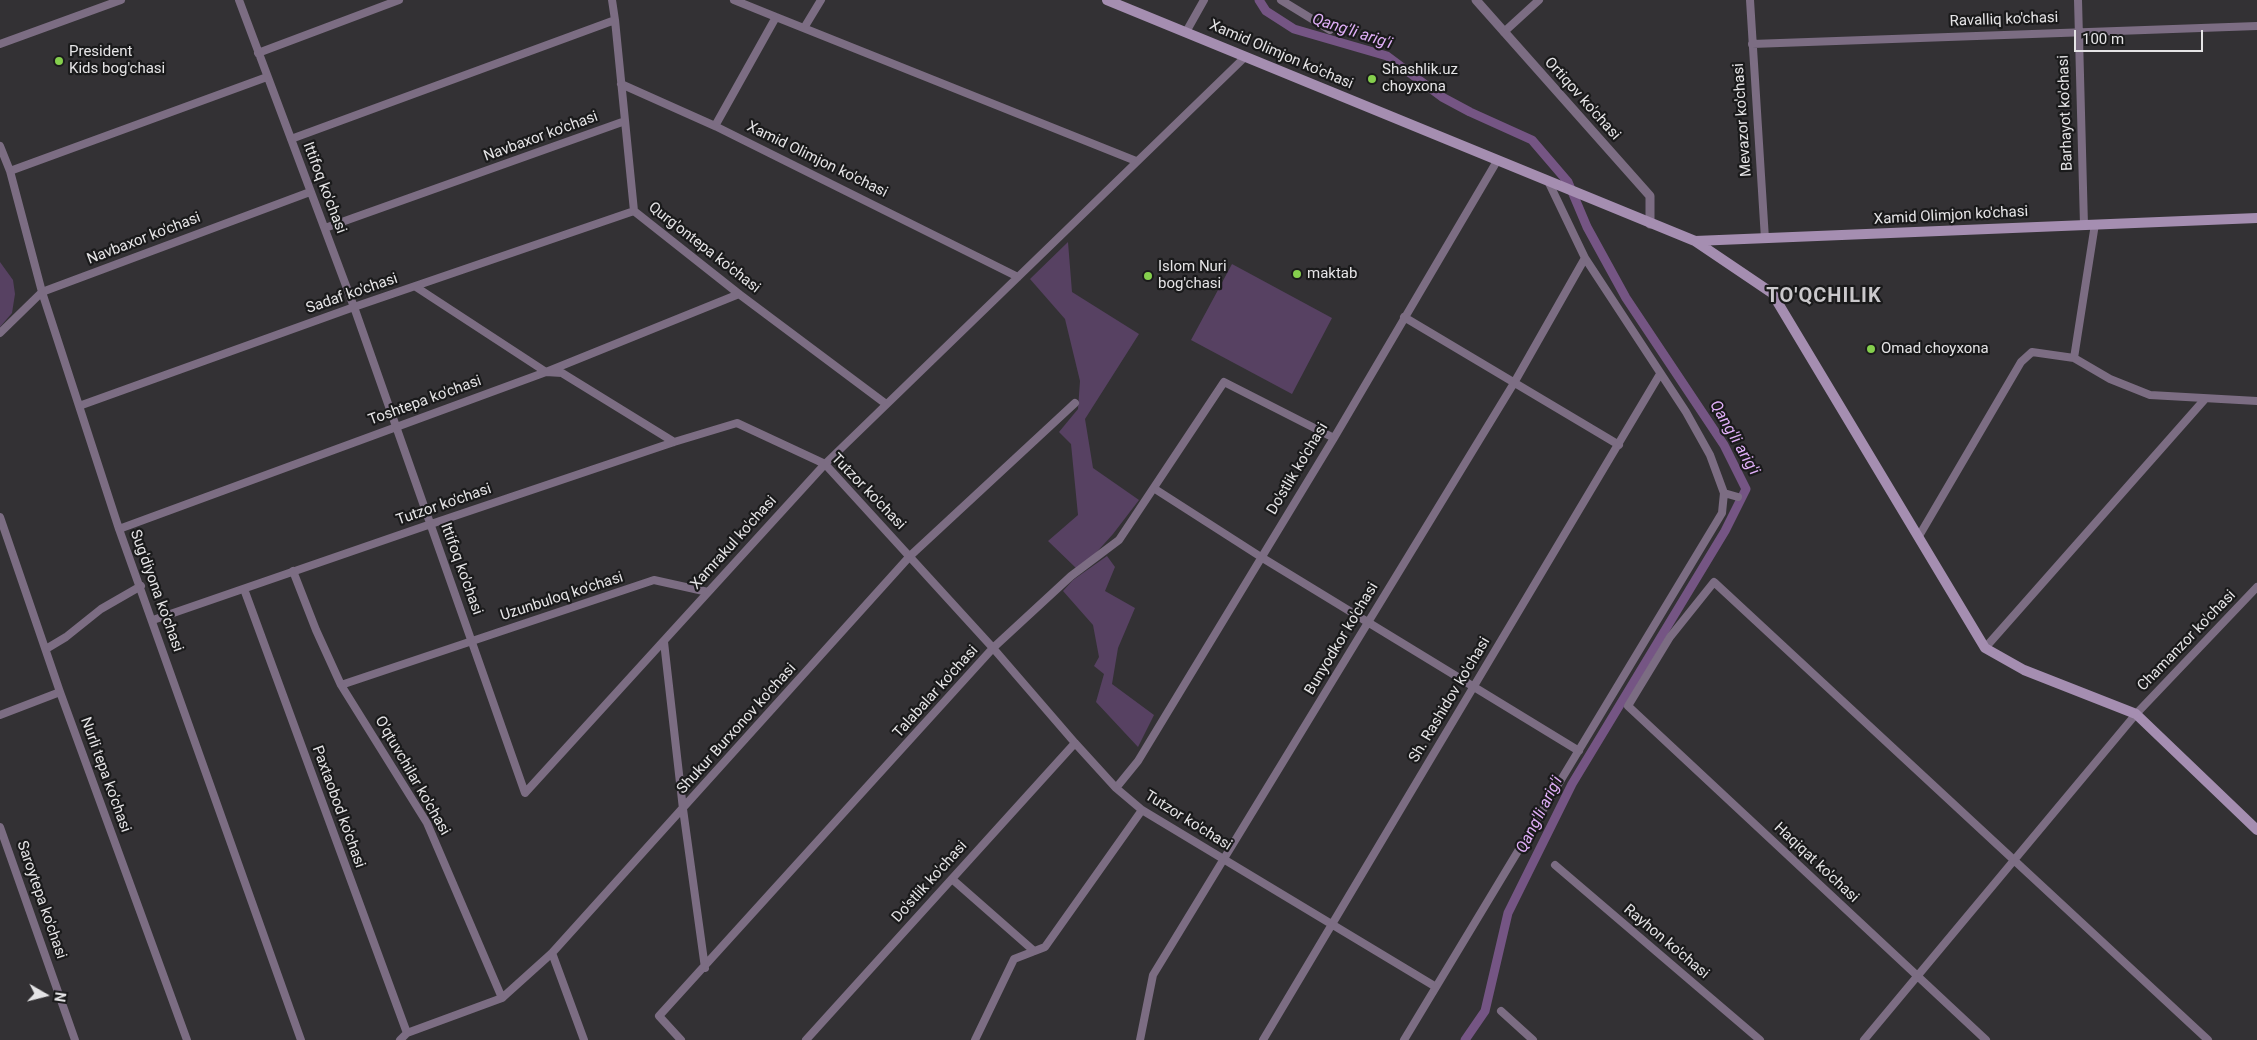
<!DOCTYPE html>
<style>
body{margin:0}
#map{position:relative;width:2257px;height:1040px;overflow:hidden;background:#333134;font-family:Roboto,sans-serif}
canvas{display:block}
.north{position:absolute;left:20px;top:970px;width:50px;height:50px;-webkit-text-stroke:4px #1a1a1b;paint-order:stroke;rotate:98deg;font-size:14px;font-weight:700;line-height:20px;text-align:center;color:#e5e4e6}
.north::after{content:'';display:block;margin:auto;width:18px;height:22px;background:#e5e4e6;clip-path:polygon(50% 0,100% 100%,50% 72%,0 100%)}
.scale{position:absolute;left:2074px;top:30px;width:129px;height:22px;box-sizing:border-box;border:2px solid #e5e4e6;border-top:0;padding-left:6px;font-size:15px;line-height:18px;white-space:nowrap;color:#e5e4e6;-webkit-text-stroke:4px #1a1a1b;paint-order:stroke}
</style>
<div id="map">
<canvas width="2257" height="1040"></canvas>
<div class="north">N</div>
<div class="scale">100 m</div>
</div>
<script>
const c = document.querySelector('canvas').getContext('2d');
c.lineJoin = 'round';
function paint(path, color) { c.fillStyle = color; c.fill(path, 'evenodd'); }
const shape = rows => new Path2D(rows.map(r => 'M' + r).join(''));
function stroke(path, color, width, dash) { c.strokeStyle = color; c.lineWidth = width; c.lineCap = dash ? 'butt' : 'round'; c.setLineDash(dash || []); c.stroke(path); }
function label(font, color, halo, rows, align = 'center') {
  c.font = font + ' Roboto,sans-serif'; c.lineWidth = 4.5; c.setLineDash([]); c.textBaseline = 'middle'; c.strokeStyle = halo; c.fillStyle = color; for (const [text, x, y, turn = 0] of rows) {
    c.save(); c.translate(x, y); c.rotate((+turn || 0) * Math.PI / 180); c.textAlign = isNaN(turn) ? turn : align; if (halo) c.strokeText(text, 0, 0); c.fillText(text, 0, 0); c.restore();
  }
}
paint(shape([
 [1068,242,1072,292,1139,334,1085,419,1093,468,1139,500,1113,534,1094,555,1076,568,1048,541,1078,515,1071,444,1059,432,1078,409,1080,381,1065,319,1030,279],
 [0,262,13,280,15,294,12,313,0,327],
 [1232,264,1332,318,1292,394,1191,340],
 [1107,556,1115,567,1105,591,1135,608,1118,648,1112,684,1154,715,1138,747,1096,702,1104,674,1094,666,1099,657,1093,625,1063,591,1073,580]
]), '#574162');
stroke(shape([
 [1259,0,1266,11,1294,29,1387,56,1442,97,1470,112,1532,140,1568,182,1587,227,1626,298,1724,445,1746,489,1725,531,1572,784,1508,913,1485,1011,1465,1040]
]), '#755584', 9);
stroke(shape([
 [239,0,354,307,525,793,825,464,1245,57],
 [734,0,776,17,715,126,1018,277],
 [1281,0,1330,30],
 [1750,0,1765,239],
 [2078,0,2084,225],
 [776,17,1136,161],
 [615,20,634,211,739,294,886,404],
 [804,28,821,0],
 [1186,32,1204,0],
 [1504,32,1539,0],
 [0,44,121,0],
 [1752,44,2257,26],
 [258,53,399,0],
 [621,84,715,126],
 [291,139,615,20,612,0],
 [0,146,10,171,42,292,119,529,301,1040],
 [10,171,267,77],
 [1549,183,1585,258,1686,412,1710,455,1724,493,1738,497],
 [325,228,625,121],
 [416,287,546,372,562,373,674,442],
 [1404,317,1619,445],
 [0,333,42,292,310,192],
 [2074,358,2095,224],
 [79,406,354,307,634,211],
 [1155,489,1261,557,1579,751],
 [0,517,60,692,187,1040],
 [119,529,546,372,739,294],
 [1919,536,2021,362,2032,352,2074,358,2110,379,2150,395,2257,401],
 [293,571,316,630,341,685,427,823,502,998],
 [244,589,407,1033],
 [153,620,431,524,674,442,737,423,825,464,993,648,1075,743,1116,788,1142,810,1436,987],
 [664,642,683,809,705,968],
 [1985,648,2205,399],
 [46,649,66,637,101,609,141,586],
 [341,685,654,580,708,592],
 [0,715,60,692],
 [1116,788,1138,761,1334,438,1497,161],
 [0,827,75,1040],
 [1555,865,1760,1040],
 [952,879,1034,951],
 [552,953,584,1040],
 [1501,1011,1533,1040],
 [400,1040,407,1033,502,998,552,953,910,556,1075,403],
 [681,1040,659,1016,993,648,1071,576,1119,540,1224,382,1334,438],
 [806,1040,1075,743],
 [975,1040,1014,959,1045,947,1142,810],
 [1140,1040,1153,975,1514,383,1585,258],
 [1263,1040,1660,374],
 [1404,1040,1722,513,1724,493],
 [1864,1040,2136,714,2257,587],
 [1986,1040,1628,706,1670,637,1714,582,2208,1040]
]), '#7c6d83', 8);
stroke(shape([
 [1476,0,1650,196,1650,224]
]), '#7c6d83', 9);
stroke(shape([
 [1107,0,1695,241,2257,218],
 [1695,241,1772,293,1985,648,2024,670,2136,714,2257,830]
]), '#a58eb1', 10);
for (const [x, y, r, color] of [
 [59,61,5,"#85cf4d"],
 [1372,79,5,"#85cf4d"],
 [1297,274,5,"#85cf4d"],
 [1148,276,5,"#85cf4d"],
 [1871,349,5,"#85cf4d"]
]) { const dot = new Path2D(); dot.arc(x, y, r, 0, 2 * Math.PI); c.fillStyle = color; c.fill(dot); stroke(dot, '#1a1a1b', 2); }
label('15px', '#e5e4e6', '#1a1a1b', [
 ["Ravalliq ko'chasi",2004,20,-2],
 ["Xamid Olimjon ko'chasi",1281,55,23],
 ["Ortiqov ko'chasi",1582,99,48],
 ["Barhayot ko'chasi",2066,113,-92],
 ["Mevazor ko'chasi",1743,120,-94],
 ["Navbaxor ko'chasi",541,137,-20],
 ["Xamid Olimjon ko'chasi",817,160,26],
 ["Ittifoq ko'chasi",324,188,69],
 ["Xamid Olimjon ko'chasi",1951,216,-3],
 ["Navbaxor ko'chasi",144,239,-21],
 ["Qurg'ontepa ko'chasi",704,248,38],
 ["Sadaf ko'chasi",352,294,-19],
 ["Toshtepa ko'chasi",425,401,-20],
 ["Do'stlik ko'chasi",1298,469,-59],
 ["Tutzor ko'chasi",868,492,46],
 ["Tutzor ko'chasi",444,505,-19],
 ["Xamrakul ko'chasi",734,543,-48],
 ["Ittifoq ko'chasi",461,569,70],
 ["Sug'diyona ko'chasi",156,591,70],
 ["Uzunbuloq ko'chasi",562,597,-18],
 ["Bunyodkor ko'chasi",1342,639,-59],
 ["Chamanzor ko'chasi",2187,641,-46],
 ["Talabalar ko'chasi",936,692,-48],
 ["Sh. Rashidov ko'chasi",1450,700,-59],
 ["Shukur Burxonov ko'chasi",737,729,-48],
 ["Nurli tepa ko'chasi",105,775,70],
 ["O'qtuvchilar ko'chasi",412,776,60],
 ["Paxtaobod ko'chasi",338,807,70],
 ["Tutzor ko'chasi",1188,821,32],
 ["Haqiqat ko'chasi",1816,863,43],
 ["Do'stlik ko'chasi",930,882,-48],
 ["Saroytepa ko'chasi",41,900,71],
 ["Rayhon ko'chasi",1666,942,40]
]);
label('15px', '#e5e4e6', '#1a1a1b', [
 ["President",69,52],
 ["Kids bog'chasi",69,69],
 ["Shashlik.uz",1382,70],
 ["choyxona",1382,87],
 ["Islom Nuri",1158,267],
 ["bog'chasi",1158,284],
 ["maktab",1307,274],
 ["Omad choyxona",1881,349]
], 'left');
label('italic 16px', '#e0aff8', '#1a1a1b', [
 ["Qang'li arig'i",1352,32,18],
 ["Qang'li arig'i",1734,438,60],
 ["Qang'li arig'i",1540,815,-63]
]);
c.letterSpacing = '1px';
label('bold 20px', '#cac8cb', '#1a1a1b', [
 ["TO'QCHILIK",1824,297]
]);
c.letterSpacing = '0px';
</script>
